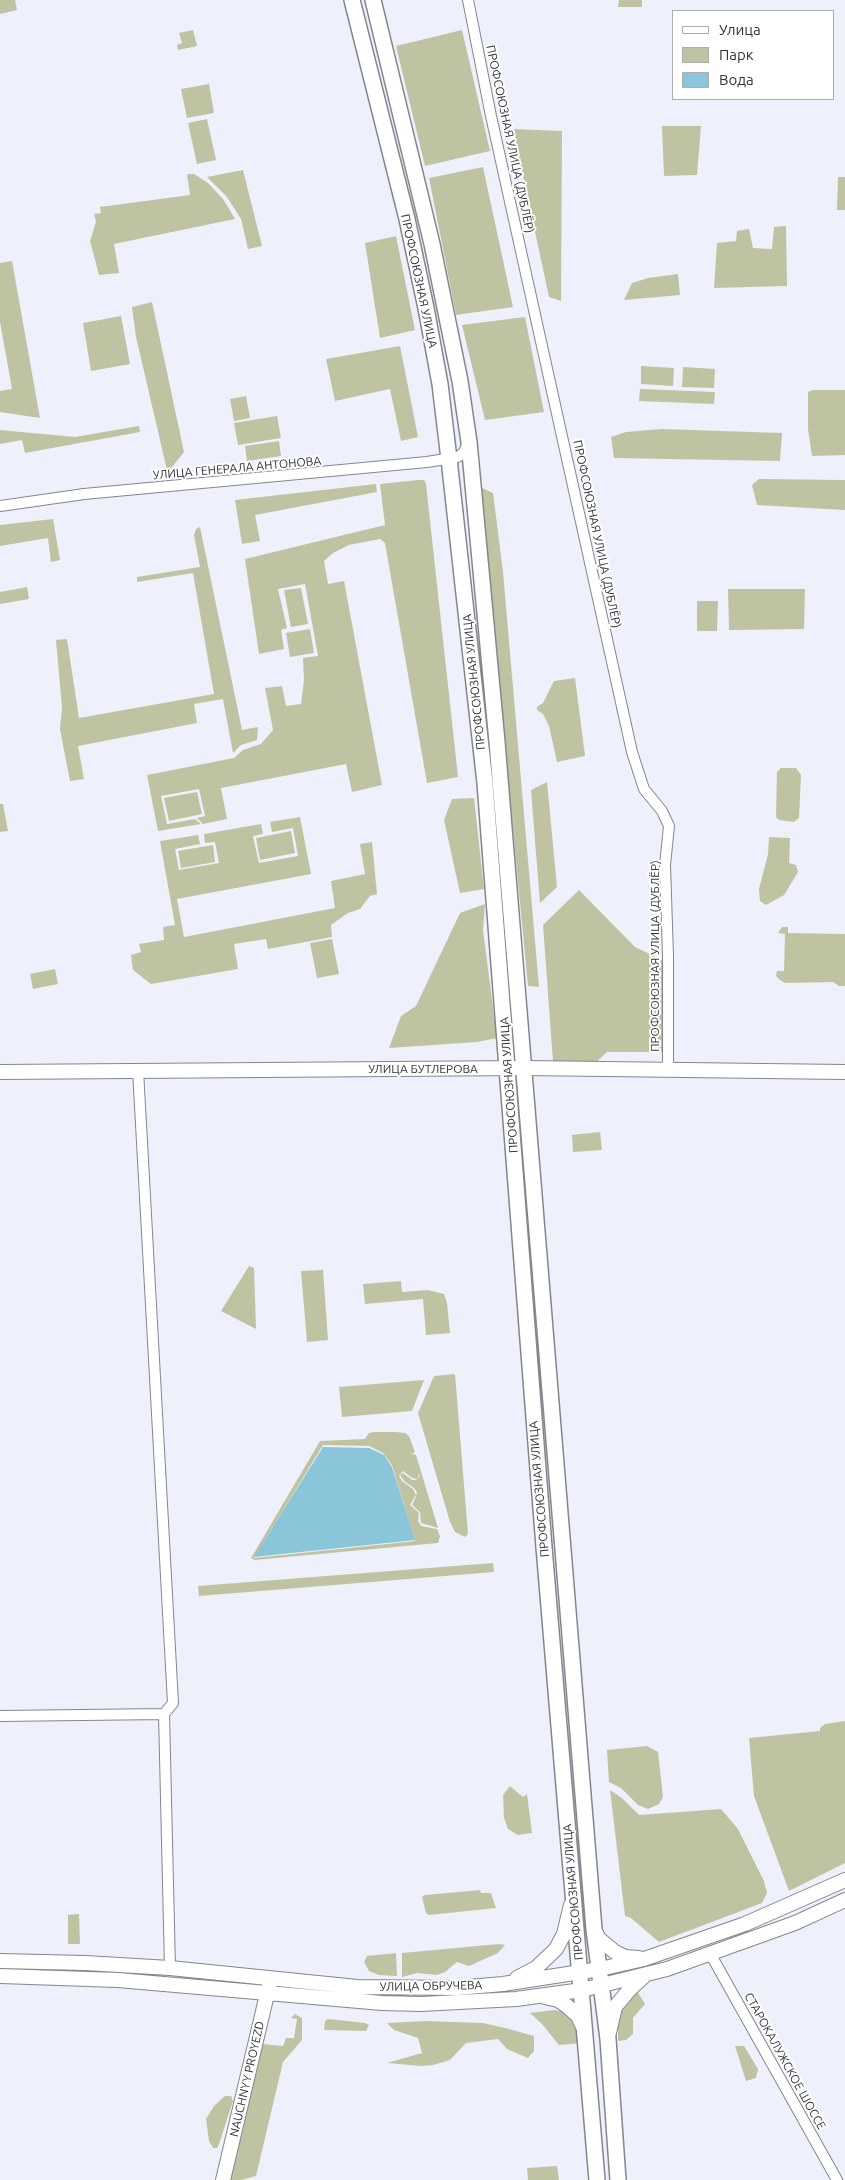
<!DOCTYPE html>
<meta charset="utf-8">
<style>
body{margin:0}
#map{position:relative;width:845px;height:2180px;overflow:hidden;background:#eef1fb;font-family:Ubuntu,sans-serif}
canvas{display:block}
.legend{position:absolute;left:672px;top:10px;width:162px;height:90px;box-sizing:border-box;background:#fff;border:1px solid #aeaeb0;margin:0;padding:6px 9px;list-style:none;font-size:15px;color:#343539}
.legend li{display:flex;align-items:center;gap:10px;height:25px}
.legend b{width:25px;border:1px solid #aeaeb0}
</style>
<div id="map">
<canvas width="845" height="2180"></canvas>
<ul class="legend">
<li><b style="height:6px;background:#fff"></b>Улица</li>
<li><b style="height:14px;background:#c0c3a2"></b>Парк</li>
<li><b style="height:14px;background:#8ac5d9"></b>Вода</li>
</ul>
</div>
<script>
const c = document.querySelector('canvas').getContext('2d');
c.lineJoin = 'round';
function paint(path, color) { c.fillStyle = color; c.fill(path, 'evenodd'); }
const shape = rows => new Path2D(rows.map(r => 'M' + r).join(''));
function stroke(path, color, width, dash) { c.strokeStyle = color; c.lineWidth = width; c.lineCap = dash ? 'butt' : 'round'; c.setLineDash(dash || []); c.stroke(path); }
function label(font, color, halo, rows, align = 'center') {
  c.font = font + ' Ubuntu,sans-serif'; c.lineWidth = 4; c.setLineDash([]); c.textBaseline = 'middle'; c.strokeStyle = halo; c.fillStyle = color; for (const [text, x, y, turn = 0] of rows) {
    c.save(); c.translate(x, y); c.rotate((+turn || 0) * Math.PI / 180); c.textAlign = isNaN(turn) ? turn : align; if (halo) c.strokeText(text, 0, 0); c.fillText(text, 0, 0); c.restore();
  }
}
paint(shape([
 [0,0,15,0,17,10,0,14],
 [619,0,642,0,642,7,618,7],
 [193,30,197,46,178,50,177,45,182,43,179,33],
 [462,30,490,151,425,166,396,46],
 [209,84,214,113,187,118,181,89],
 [207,119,216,160,197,164,188,123],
 [662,126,701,126,697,175,664,176],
 [513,129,562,131,561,301,549,297],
 [483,167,513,307,456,315,429,178],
 [243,170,262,246,248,249,241,219,227,197,207,177],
 [187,174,194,174,208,183,223,199,235,219,114,244,119,273,99,275,90,241,96,222,94,214,101,213,100,207,190,195],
 [838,177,845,177,845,210,837,210],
 [786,226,787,286,714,288,717,243,736,241,737,231,749,229,753,248,772,249,774,227],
 [396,236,415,330,380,338,365,243],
 [12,261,40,418,0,412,0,391,12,389,0,322,0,263],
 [678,274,680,295,624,300,632,283,648,278],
 [152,302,184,452,172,467,167,470,136,337,132,307],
 [121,316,130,364,91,371,83,323],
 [525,317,544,412,485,420,462,325],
 [400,346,418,437,401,441,390,389,335,401,326,359],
 [641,366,674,368,673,386,641,384],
 [683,367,715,369,714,388,682,387],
 [640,389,715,392,714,404,639,401],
 [812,390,845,390,845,455,812,456,808,429,808,392],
 [246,396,250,418,234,421,230,399],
 [277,416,281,438,238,445,234,423],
 [139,426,140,432,25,453,22,440,0,444,0,430,75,437],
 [662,429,782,433,780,461,614,458,611,437,626,432],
 [279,441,281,456,247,461,245,446],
 [759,479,845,480,845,510,757,505,752,485],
 [418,480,424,480,426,484,458,777,427,783,385,543,380,539,349,545,333,553,324,561,328,584,344,581,382,785,352,792,346,764,221,788,227,819,203,824,197,818,205,816,199,789,161,796,167,824,195,819,201,824,158,831,147,775,234,758,243,750,261,744,273,730,265,688,282,686,286,706,301,704,304,680,303,658,318,656,305,584,278,589,287,628,281,630,284,649,259,654,245,559,385,525,380,484],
 [376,484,377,492,255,515,260,541,242,544,235,500],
 [480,487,493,493,503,572,539,987,528,986],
 [53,519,60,560,51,562,48,538,0,546,0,525],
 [200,527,242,730,258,727,257,740,241,745,233,753,223,699,194,704,197,723,78,746,84,779,70,781,60,729,62,708,56,640,67,639,79,718,214,694,193,573,137,582,137,577,200,567,194,535,196,529],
 [27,587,29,599,0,604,0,592],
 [301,588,308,624,291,627,284,590],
 [728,589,805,589,804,629,729,630],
 [697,601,718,601,717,631,697,631],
 [310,629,314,653,290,657,286,633],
 [575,678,585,756,557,762,549,726,543,714,537,710,537,707,543,703,554,681],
 [781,768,796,768,801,775,799,818,794,822,779,820,776,817,777,772],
 [547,782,557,887,540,903,531,790],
 [197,792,202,814,169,821,164,798],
 [474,798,484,889,460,893,444,820,452,799],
 [0,804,3,804,8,831,0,832],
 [300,817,311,874,177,899,184,937,335,908,331,881,365,874,360,844,372,842,377,894,370,896,360,909,348,913,331,925,332,937,268,949,266,939,234,944,238,969,151,984,133,970,131,955,141,952,139,944,164,940,163,927,175,925,160,841,198,835,200,844,175,849,179,870,219,863,215,842,205,843,204,834,261,824,263,834,253,836,259,863,298,856,293,828,272,832,270,822],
 [291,831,295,853,260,860,256,838],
 [769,837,790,838,789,863,796,865,798,872,784,895,766,905,760,901,759,889,768,854],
 [213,845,215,862,181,868,178,851],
 [579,890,635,947,664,961,663,1052,607,1052,594,1064,553,1062,543,925],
 [485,904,483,930,497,1038,477,1042,389,1048,401,1016,416,1006,460,913],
 [782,927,788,927,788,933,845,934,845,986,839,986,833,982,785,983,780,980,776,976,777,971,784,971,785,934,778,933],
 [332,939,339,974,317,978,310,943],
 [55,969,58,984,33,989,30,974],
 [600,1132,602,1150,573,1152,572,1135],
 [249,1266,254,1268,256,1329,221,1311],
 [323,1270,328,1340,307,1342,301,1271],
 [401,1281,402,1292,428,1290,444,1294,447,1303,450,1333,426,1335,423,1299,365,1304,363,1284],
 [455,1374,468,1534,465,1537,455,1532,450,1522,418,1413,434,1376],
 [424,1380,412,1411,342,1417,339,1387],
 [373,1432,395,1432,405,1433,409,1436,415,1452,412,1454,416,1455,438,1528,421,1523,420,1512,412,1505,415,1499,417,1493,415,1489,404,1481,400,1475,403,1473,412,1480,416,1480,420,1476,417,1470,419,1475,417,1479,412,1478,403,1471,399,1476,402,1481,413,1489,416,1495,410,1505,419,1513,418,1521,421,1526,437,1529,440,1536,438,1543,255,1560,251,1558,320,1441,365,1439,369,1433],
 [323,1445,369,1446,383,1453,392,1465,415,1541,254,1558],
 [493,1563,494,1572,199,1596,198,1586],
 [845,1721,845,1863,789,1891,754,1796,749,1738,820,1731,820,1728,825,1724],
 [647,1746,658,1752,663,1797,659,1804,648,1809,638,1805,621,1788,609,1782,607,1750],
 [510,1786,523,1797,527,1794,532,1833,518,1835,508,1829,504,1818,503,1795],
 [610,1790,622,1798,639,1815,721,1809,738,1829,764,1881,767,1893,762,1903,659,1942,631,1918,625,1916],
 [480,1890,481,1893,491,1893,496,1908,429,1915,426,1913,422,1897,425,1895],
 [79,1914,80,1944,68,1944,68,1915],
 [499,1944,505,1945,498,1953,469,1966,457,1962,445,1972,437,1975,417,1973,402,1977,402,1953],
 [396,1953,397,1976,379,1975,369,1971,364,1962,367,1956],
 [637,1991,645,2004,633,2018,633,2034,626,2040,618,2041,618,2019,620,2009],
 [554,2010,564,2012,576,2021,581,2043,559,2045,542,2024,530,2013],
 [295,2014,302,2018,302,2040,283,2062,256,2176,241,2180,231,2180,230,2177,263,2044,283,2046,286,2038,294,2038,297,2019,291,2018],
 [328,2019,365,2023,369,2025,366,2031,324,2030,325,2021],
 [425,2021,483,2023,509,2029,534,2036,534,2051,528,2058,507,2049,498,2039,466,2043,450,2060,433,2065,421,2066,387,2063,422,2053,418,2038,394,2030,387,2023],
 [735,2046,744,2046,758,2069,756,2078,746,2081],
 [225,2096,231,2096,233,2101,219,2144,217,2148,213,2148,209,2141,206,2119,214,2106],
 [557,2166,559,2180,528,2180,527,2168]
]), '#c0c3a2');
paint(shape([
 [323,1447,369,1448,384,1455,392,1467,415,1540,254,1557]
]), '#8ac5d9');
const street = shape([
 [468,0,491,116,632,752,644,789,662,811,669,826,665,865,668,956,668,1071],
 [0,506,84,494,427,462,458,457,464,452,468,443],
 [138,1070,173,1703,164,1714,170,1968],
 [0,1716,164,1714],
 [711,1955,837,2180]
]);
const secondary = shape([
 [0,1072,524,1068,845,1072],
 [594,1930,599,1939,615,1952,625,1957,639,1958],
 [0,1961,85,1963,170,1968,357,1987,457,1988,503,1984,600,1969,644,1959,745,1924,845,1880],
 [0,1976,118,1980,382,2003,421,2004,516,1999,582,1990,667,1969,795,1923,845,1900],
 [517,1978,536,1968,556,1949,564,1934,571,1905],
 [545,1997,558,2000,567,2006,578,2016,584,2029],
 [609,2033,615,2007,630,1989,643,1977],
 [223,2180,269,1986]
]);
const primary = shape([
 [352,0,407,219,426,308,440,384,449,459,485,783,544,1547,597,2180],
 [373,0,432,244,460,381,469,442,497,742,594,1929,608,2039,618,2180]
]);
stroke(street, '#84868f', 12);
stroke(secondary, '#84868f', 16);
stroke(primary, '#84868f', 18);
stroke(street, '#fff', 10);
stroke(secondary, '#fff', 14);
stroke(primary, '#fff', 15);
label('12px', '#343539', '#fff', [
 ["ПРОФСОЮЗНАЯ УЛИЦА (ДУБЛЁР)",510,139,78],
 ["ПРОФСОЮЗНАЯ УЛИЦА",419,281,78],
 ["УЛИЦА ГЕНЕРАЛА АНТОНОВА",237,468,-5],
 ["ПРОФСОЮЗНАЯ УЛИЦА (ДУБЛЁР)",597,534,78],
 ["ПРОФСОЮЗНАЯ УЛИЦА",474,682,-96],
 ["ПРОФСОЮЗНАЯ УЛИЦА (ДУБЛЁР)",655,956,-90],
 ["УЛИЦА БУТЛЕРОВА",423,1069],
 ["ПРОФСОЮЗНАЯ УЛИЦА",509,1085,-94],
 ["ПРОФСОЮЗНАЯ УЛИЦА",539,1489,-95],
 ["ПРОФСОЮЗНАЯ УЛИЦА",573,1892,-95],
 ["УЛИЦА ОБРУЧЕВА",431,1986,-1],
 ["СТАРОКАЛУЖСКОЕ ШОССЕ",785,2061,61],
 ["NAUCHNYY PROYEZD",247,2079,-77]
]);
</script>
